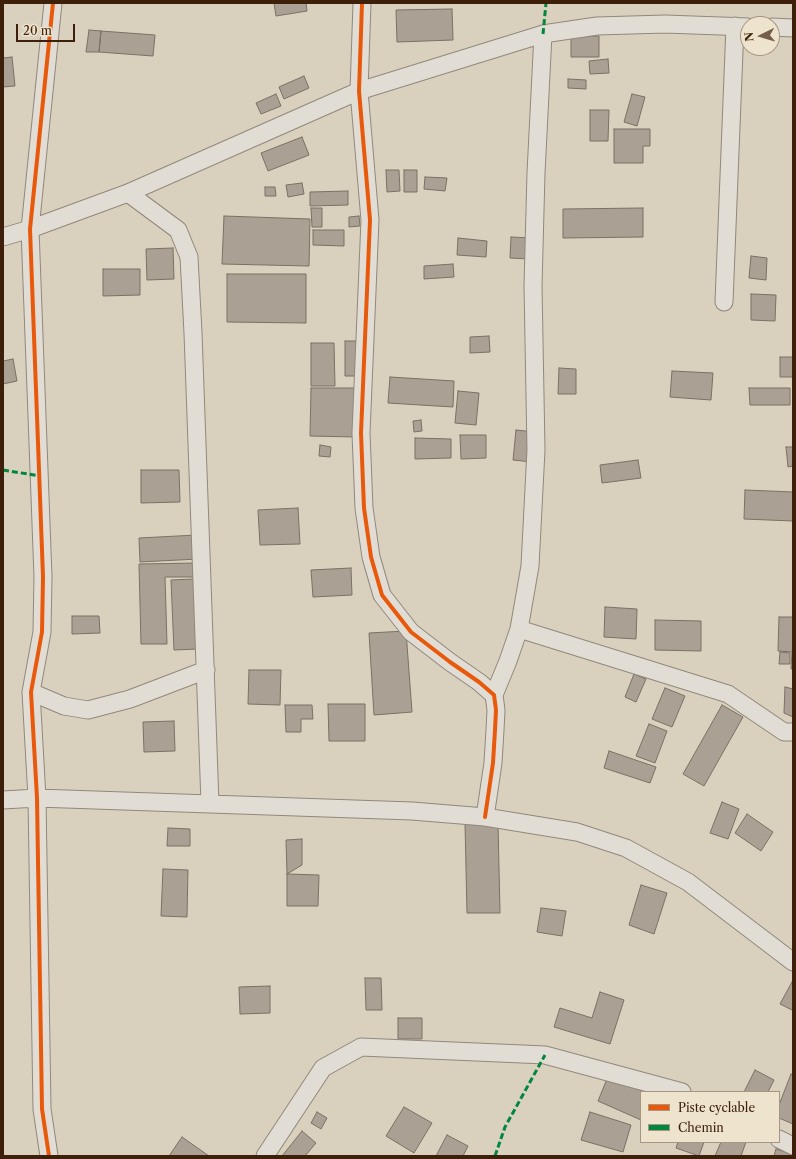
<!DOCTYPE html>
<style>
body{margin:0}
#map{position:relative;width:796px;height:1159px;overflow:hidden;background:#d9d0be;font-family:"Libre Caslon Text",serif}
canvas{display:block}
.frame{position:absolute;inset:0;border:4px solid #3d1f0a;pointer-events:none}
.legend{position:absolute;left:640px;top:1091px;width:140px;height:52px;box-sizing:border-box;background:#eee3cd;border:1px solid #a7957f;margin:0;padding:5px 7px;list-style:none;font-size:12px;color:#3d1f0a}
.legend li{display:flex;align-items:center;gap:8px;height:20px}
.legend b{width:20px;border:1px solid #a7957f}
.north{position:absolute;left:740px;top:16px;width:40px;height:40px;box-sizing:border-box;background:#eee3cd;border:1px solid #a7957f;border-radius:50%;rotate:265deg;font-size:11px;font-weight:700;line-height:16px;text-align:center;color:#3d1f0a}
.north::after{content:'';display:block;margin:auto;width:14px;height:18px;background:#745d49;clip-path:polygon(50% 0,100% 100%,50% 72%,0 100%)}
.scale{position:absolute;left:16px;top:24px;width:59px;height:18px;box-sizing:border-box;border:2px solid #3d1f0a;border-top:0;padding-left:5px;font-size:12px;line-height:14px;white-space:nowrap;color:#3d1f0a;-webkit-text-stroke:3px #eee3cd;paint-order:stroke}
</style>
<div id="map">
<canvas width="796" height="1159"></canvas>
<div class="frame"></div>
<ul class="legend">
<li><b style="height:5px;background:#e8590c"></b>Piste cyclable</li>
<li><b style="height:5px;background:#00873e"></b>Chemin</li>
</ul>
<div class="north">N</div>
<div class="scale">20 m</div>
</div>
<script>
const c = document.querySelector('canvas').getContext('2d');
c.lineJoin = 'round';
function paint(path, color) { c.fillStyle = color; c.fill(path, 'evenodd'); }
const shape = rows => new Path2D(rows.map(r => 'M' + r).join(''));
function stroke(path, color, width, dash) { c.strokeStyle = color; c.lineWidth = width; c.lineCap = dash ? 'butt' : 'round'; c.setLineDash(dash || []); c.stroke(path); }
const building = shape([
 [274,3,306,3,307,11,276,16,274,3],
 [452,9,453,40,397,42,396,10,452,9],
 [89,30,101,31,99,52,86,52,89,30],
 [101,31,155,35,153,56,99,52,101,31],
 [571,36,599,36,599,57,571,57,571,36],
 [12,57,15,86,3,87,3,58,12,57],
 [608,59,609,73,590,74,589,61,608,59],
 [304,76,309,88,284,99,279,87,304,76],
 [568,79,586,80,586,89,568,88,568,79],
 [276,94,281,106,261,114,256,103,276,94],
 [632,94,645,97,637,126,624,122,632,94],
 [590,110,609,110,608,141,590,141,590,110],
 [614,129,650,129,650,146,643,146,643,163,614,163,614,129],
 [302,137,309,155,268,171,261,153,302,137],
 [386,170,399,170,400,191,387,192,386,170],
 [404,170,417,170,417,192,404,192,404,170],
 [425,177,447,178,445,191,424,189,425,177],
 [302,183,304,194,288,197,286,185,302,183],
 [265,187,275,187,276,196,265,196,265,187],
 [348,191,348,205,310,206,310,192,348,191],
 [311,208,322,208,322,227,312,227,311,208],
 [643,208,643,237,563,238,563,209,643,208],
 [224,216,310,219,309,266,222,264,224,216],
 [359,216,360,226,349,227,349,217,359,216],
 [313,230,344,230,344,246,313,245,313,230],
 [511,237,530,238,529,259,510,258,511,237],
 [458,238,487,241,486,257,457,255,458,238],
 [173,248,174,279,147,280,146,249,173,248],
 [751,256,767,258,766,280,749,278,751,256],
 [453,264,454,277,424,279,424,266,453,264],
 [103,269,140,269,140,295,103,296,103,269],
 [227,274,306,274,306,323,227,322,227,274],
 [751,294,776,295,775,321,751,320,751,294],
 [489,336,490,352,470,353,470,337,489,336],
 [345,341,358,341,359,376,345,376,345,341],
 [311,343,334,343,335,386,311,386,311,343],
 [780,357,793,357,793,377,780,377,780,357],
 [13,359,17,381,3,384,3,361,13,359],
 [559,368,576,369,576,394,558,394,559,368],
 [672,371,713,373,711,400,670,397,672,371],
 [390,377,454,381,453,407,388,403,390,377],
 [311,388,358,388,357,437,310,436,311,388],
 [749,388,790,388,790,405,750,405,749,388],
 [458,391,479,393,476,425,455,423,458,391],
 [421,420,422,431,414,432,413,421,421,420],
 [516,430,535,432,532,462,513,460,516,430],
 [460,435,486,435,486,458,461,459,460,435],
 [415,438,451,439,451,458,415,459,415,438],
 [320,445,331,447,330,457,319,456,320,445],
 [786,447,793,447,793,466,788,467,786,447],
 [638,460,641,478,602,483,600,465,638,460],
 [141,470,179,470,180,502,141,503,141,470],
 [745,490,793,492,793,521,744,519,745,490],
 [298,508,300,544,260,545,258,510,298,508],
 [197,535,198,559,140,562,139,538,197,535],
 [198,563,199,577,165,577,167,644,141,644,139,564,198,563],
 [351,568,352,595,313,597,311,570,351,568],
 [194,579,198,649,174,650,171,580,194,579],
 [605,607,637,609,636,639,604,637,605,607],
 [72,616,99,616,100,633,72,634,72,616],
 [779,617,793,617,793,669,791,669,792,652,778,651,779,617],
 [655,620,701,621,701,651,655,650,655,620],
 [406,631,412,712,374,715,369,633,406,631],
 [780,652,790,653,790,664,779,664,780,652],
 [249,670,281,670,280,705,248,704,249,670],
 [634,674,646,679,636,702,625,697,634,674],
 [785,687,793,689,793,717,784,713,785,687],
 [665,688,685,696,672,727,652,719,665,688],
 [328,704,365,704,365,741,329,741,328,704],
 [285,705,312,705,313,719,301,719,301,732,286,732,285,705],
 [722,705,743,717,704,786,683,774,722,705],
 [174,721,175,751,144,752,143,722,174,721],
 [649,724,667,731,655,763,636,756,649,724],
 [609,751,656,767,650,783,604,768,609,751],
 [722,802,739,809,728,839,710,833,722,802],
 [747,814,773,832,761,851,735,833,747,814],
 [498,822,500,913,467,913,465,823,498,822],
 [168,828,190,829,190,846,167,846,168,828],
 [302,839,302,865,287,874,286,840,302,839],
 [163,869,188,870,187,917,161,916,163,869],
 [287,874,319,875,318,906,287,906,287,874],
 [641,885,667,893,654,934,629,925,641,885],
 [541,908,566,911,562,936,537,932,541,908],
 [365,978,381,978,382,1010,366,1010,365,978],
 [792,982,793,983,793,1008,792,1010,780,1004,792,982],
 [270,986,270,1013,240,1014,239,987,270,986],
 [600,992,624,1000,610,1044,554,1027,560,1008,592,1018,600,992],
 [398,1018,422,1018,422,1039,398,1039,398,1018],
 [755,1070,774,1080,768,1092,744,1092,755,1070],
 [609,1074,652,1092,641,1092,641,1120,598,1101,609,1074],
 [791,1074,793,1075,793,1124,779,1118,779,1105,791,1074],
 [404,1107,432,1123,414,1153,386,1136,404,1107],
 [317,1112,327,1118,321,1129,311,1123,317,1112],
 [590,1112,631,1125,623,1152,581,1140,590,1112],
 [302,1131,316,1143,305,1156,282,1156,302,1131],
 [447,1135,468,1146,463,1156,436,1156,447,1135],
 [182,1137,209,1156,169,1156,182,1137],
 [678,1142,704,1142,699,1156,676,1148,678,1142],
 [721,1142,746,1142,741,1156,715,1156,721,1142],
 [776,1149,793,1154,793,1156,774,1156,776,1149]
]);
paint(building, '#aaa194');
stroke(building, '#7a7064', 1);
const street = shape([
 [362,3,359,91,370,220,361,433,364,508,371,557,382,595,411,632,450,662,479,682,494,695,496,710,495,730,493,763,485,817],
 [772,27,793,28],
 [128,193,178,230,189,257,193,333,210,803],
 [3,237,30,229,128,193,359,91,543,34,597,26,665,24,748,27],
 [724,302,735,26],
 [519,629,728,694,784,732,793,732],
 [31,692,64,706,88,710,130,699,206,670],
 [494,695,508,661,519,629,530,566,536,450,533,286,536,173,543,34],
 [3,800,37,798,412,811,485,817,577,832,626,848,688,882,793,962],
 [779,1139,793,1146],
 [49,1156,42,1109,37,798,31,692,42,632,43,577,30,229,53,3],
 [265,1156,323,1068,361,1047,545,1055,682,1092]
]);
stroke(street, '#91887b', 19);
stroke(street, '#e2ddd4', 17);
stroke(shape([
 [543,34,546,3],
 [3,470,40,476],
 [495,1156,505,1127,545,1055]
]), '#00873e', 3, [6, 3]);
stroke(shape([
 [362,3,359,91,370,220,361,433,364,508,371,557,382,595,411,632,450,662,479,682,494,695,496,710,495,730,493,763,485,817],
 [49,1156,42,1109,37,798,31,692,42,632,43,577,30,229,53,3]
]), '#e8590c', 4);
</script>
